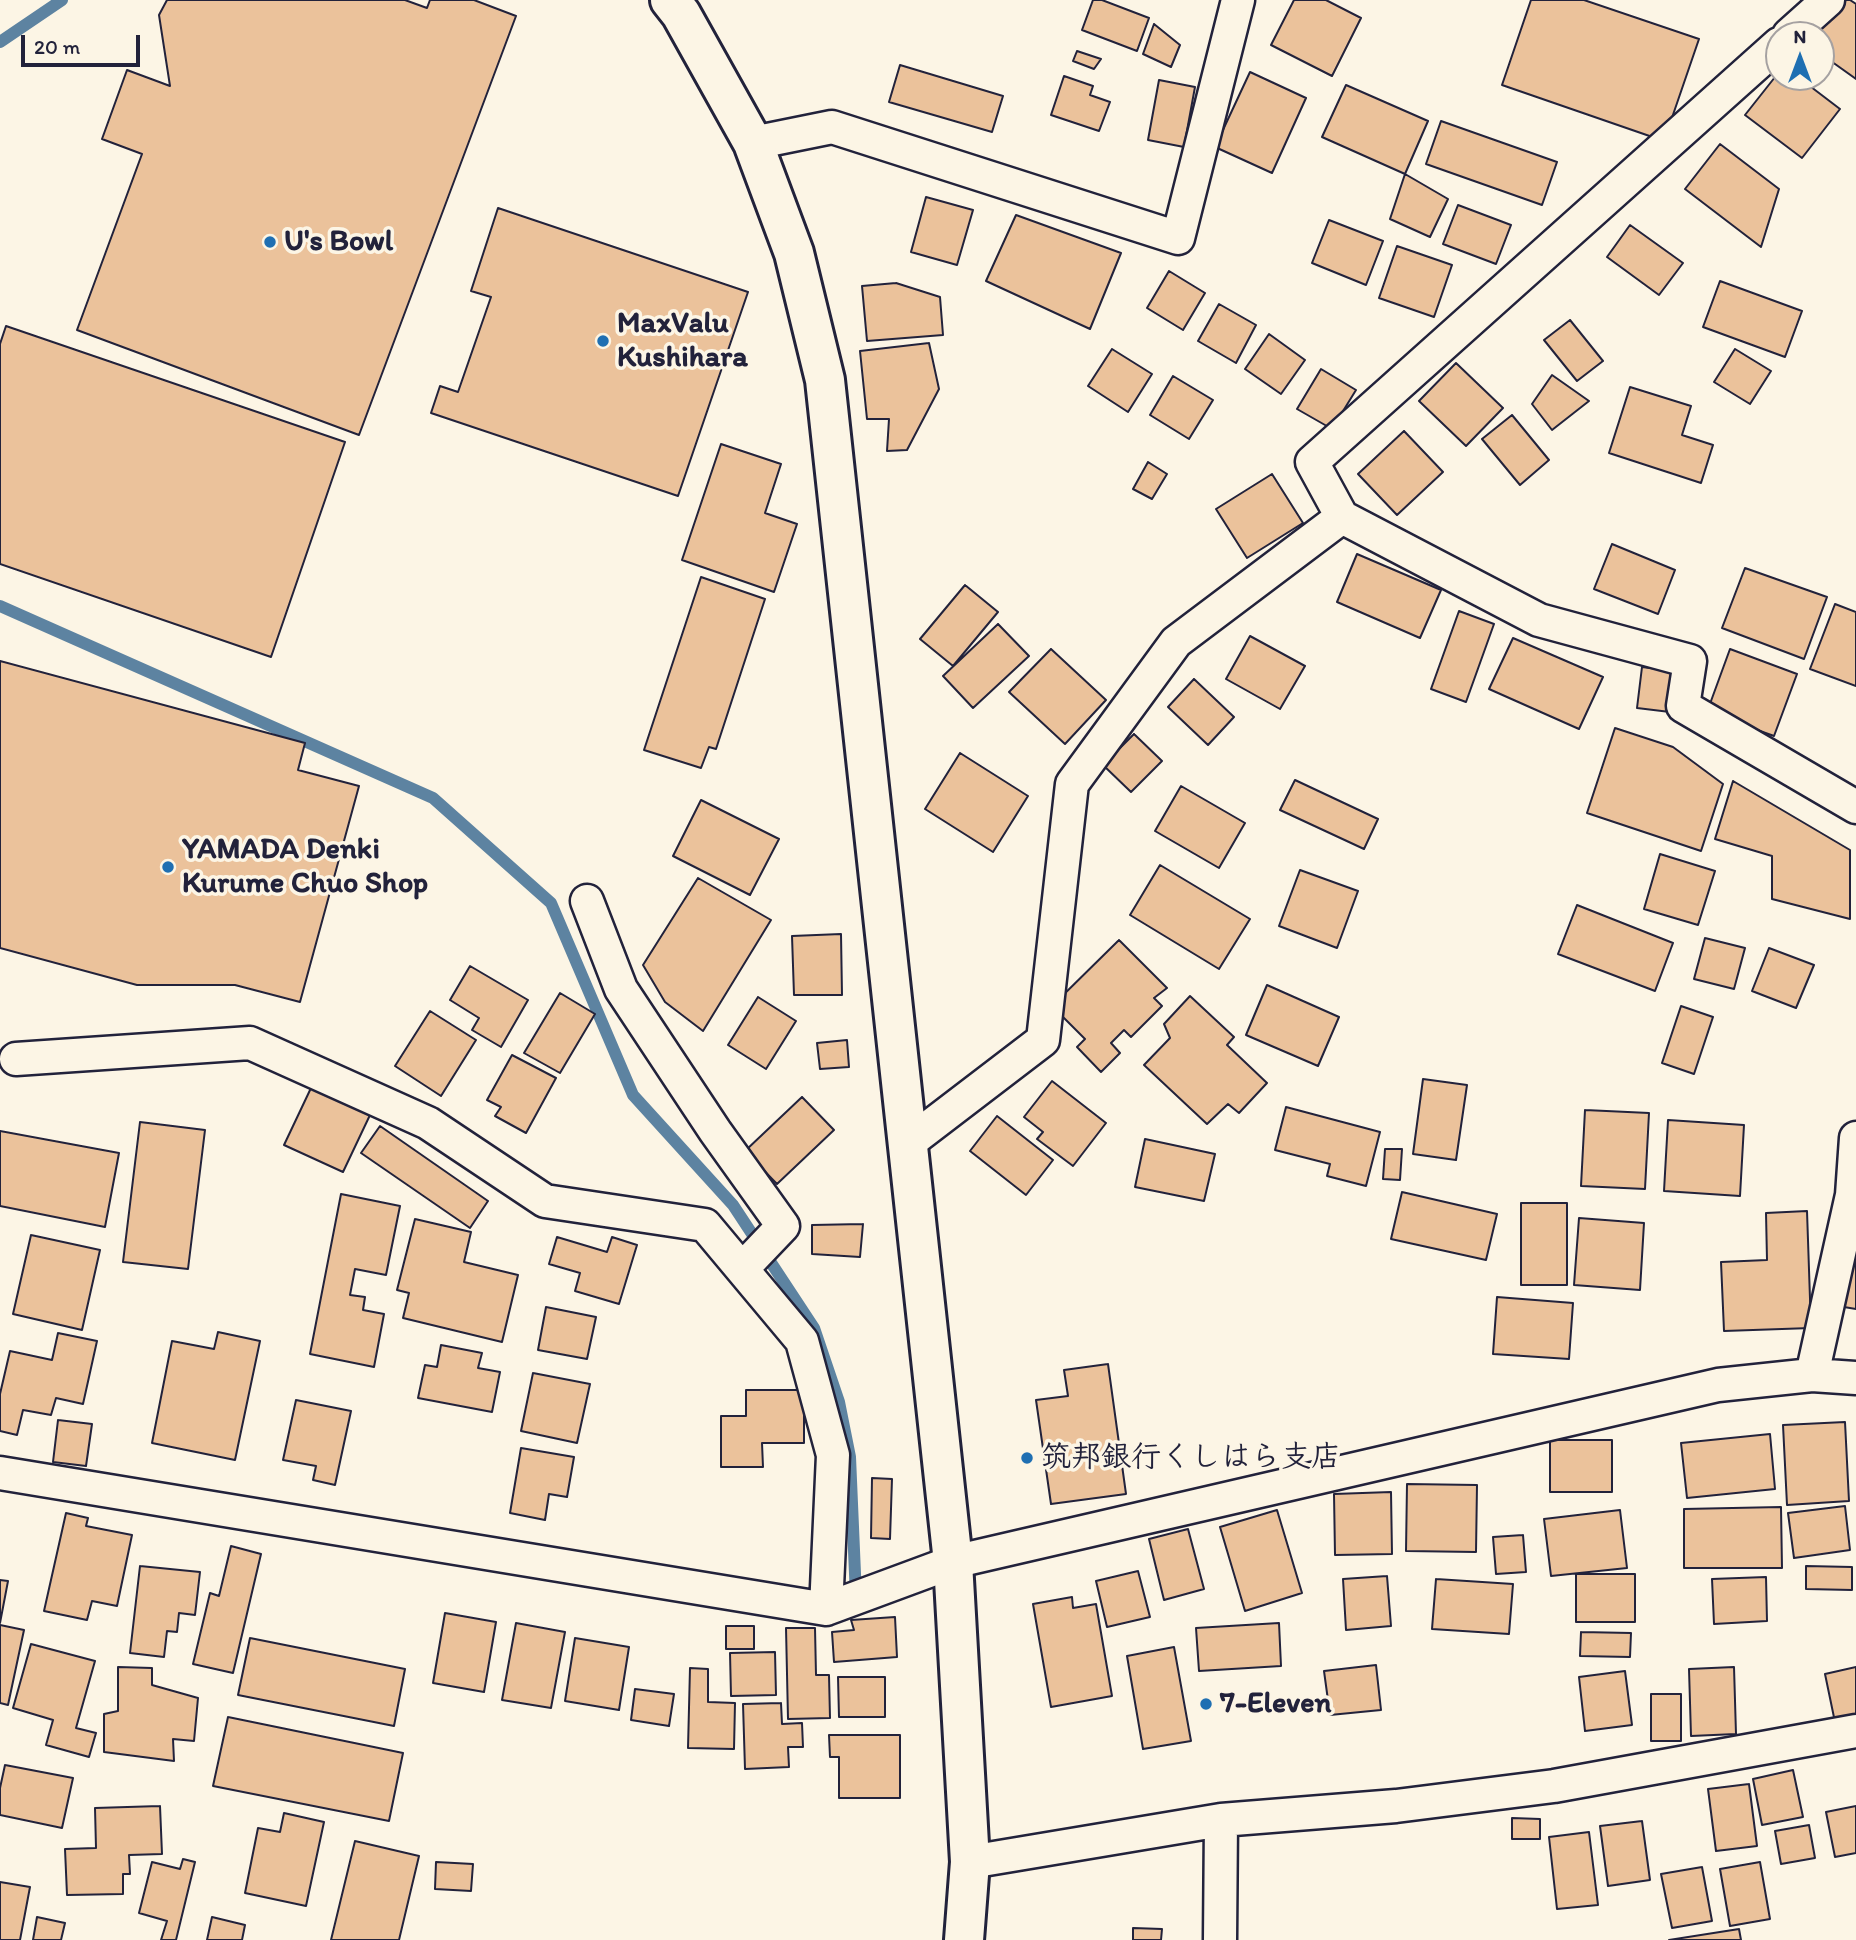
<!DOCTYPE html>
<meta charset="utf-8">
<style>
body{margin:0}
#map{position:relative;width:1856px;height:1940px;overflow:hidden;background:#fcf5e5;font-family:Itim,sans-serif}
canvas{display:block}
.north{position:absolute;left:1765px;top:21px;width:70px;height:70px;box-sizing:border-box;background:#fcf5e5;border:2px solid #a5a1a1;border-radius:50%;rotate:0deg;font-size:19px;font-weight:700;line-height:28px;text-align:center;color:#22223b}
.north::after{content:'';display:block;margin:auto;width:24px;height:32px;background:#1f6fb2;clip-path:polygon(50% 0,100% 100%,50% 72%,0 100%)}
.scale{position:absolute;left:21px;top:35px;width:119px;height:32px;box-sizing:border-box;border:4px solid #22223b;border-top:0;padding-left:9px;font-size:21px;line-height:24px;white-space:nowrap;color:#22223b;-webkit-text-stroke:5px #fcf5e5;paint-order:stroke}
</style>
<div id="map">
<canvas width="1856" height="1940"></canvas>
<div class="north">N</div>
<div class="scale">20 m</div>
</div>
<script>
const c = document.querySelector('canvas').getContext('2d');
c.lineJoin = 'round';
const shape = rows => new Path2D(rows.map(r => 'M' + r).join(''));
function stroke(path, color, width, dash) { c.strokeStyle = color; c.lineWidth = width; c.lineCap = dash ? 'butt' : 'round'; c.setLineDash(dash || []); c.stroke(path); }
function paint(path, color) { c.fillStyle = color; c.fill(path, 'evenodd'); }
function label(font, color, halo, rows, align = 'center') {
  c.font = font + ' Itim,"Klee One",sans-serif'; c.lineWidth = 7; c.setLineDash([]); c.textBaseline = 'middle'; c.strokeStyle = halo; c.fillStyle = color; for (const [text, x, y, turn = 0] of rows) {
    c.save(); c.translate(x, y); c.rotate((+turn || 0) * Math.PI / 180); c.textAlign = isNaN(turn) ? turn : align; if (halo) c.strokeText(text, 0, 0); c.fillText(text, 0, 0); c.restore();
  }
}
stroke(shape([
 [0,42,62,0],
 [0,606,433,798,551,903,633,1095,733,1205,814,1328,839,1402,850,1457,856,1597]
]), '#5d83a1', 12);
const building = shape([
 [167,0,405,0,427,8,430,0,474,0,516,16,359,435,77,330,142,154,102,139,127,70,170,86,159,15,167,0],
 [1093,0,1102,0,1149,18,1137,51,1082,30,1093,0],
 [1294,0,1326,0,1361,18,1332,76,1271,45,1294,0],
 [1531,0,1584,0,1699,39,1664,141,1502,85,1531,0],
 [1839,0,1850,0,1856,4,1856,79,1821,54,1821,35,1814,35,1839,0],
 [1154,24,1180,45,1171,67,1143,54,1154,24],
 [1077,51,1101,59,1094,69,1073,61,1077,51],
 [900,65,1003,96,992,132,889,102,900,65],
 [1250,72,1306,98,1272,173,1215,147,1250,72],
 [1779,72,1779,77,1798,77,1840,109,1802,158,1745,115,1779,72],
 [1064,76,1093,86,1090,95,1110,102,1099,131,1051,115,1064,76],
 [1159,80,1195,87,1184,147,1148,140,1159,80],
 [1346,85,1428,121,1405,174,1322,137,1346,85],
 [1441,121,1557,162,1542,205,1426,164,1441,121],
 [1720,144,1779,189,1761,247,1685,189,1720,144],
 [1405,174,1448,199,1430,237,1390,219,1405,174],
 [926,197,973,210,957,265,911,252,926,197],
 [1458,205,1511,225,1496,264,1443,244,1458,205],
 [498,208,748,292,678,496,431,413,440,386,458,392,491,297,471,291,498,208],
 [1016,215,1121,253,1090,329,986,281,1016,215],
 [1329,220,1383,241,1366,285,1312,263,1329,220],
 [1630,225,1683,263,1659,295,1607,257,1630,225],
 [1397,246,1452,265,1434,317,1379,298,1397,246],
 [1169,271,1205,293,1183,330,1147,308,1169,271],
 [1720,281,1802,311,1785,357,1703,327,1720,281],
 [896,283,940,297,943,335,867,341,862,286,896,283],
 [1219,304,1256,325,1236,363,1198,341,1219,304],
 [1570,320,1603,361,1577,381,1544,340,1570,320],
 [6,326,345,442,271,657,0,564,0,344,6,326],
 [1269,334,1305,360,1281,394,1245,369,1269,334],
 [929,343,939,389,907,450,887,451,889,419,867,419,860,351,929,343],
 [1112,349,1152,374,1128,412,1088,386,1112,349],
 [1735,349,1771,371,1750,404,1714,382,1735,349],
 [1456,363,1503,408,1466,446,1419,401,1456,363],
 [1321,369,1356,390,1332,429,1297,409,1321,369],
 [1552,375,1589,401,1552,430,1532,404,1552,375],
 [1173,376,1213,400,1189,439,1150,415,1173,376],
 [1630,387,1691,406,1682,435,1713,445,1701,483,1609,453,1630,387],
 [1512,415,1549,460,1520,485,1482,439,1512,415],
 [1404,431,1443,472,1397,515,1358,474,1404,431],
 [721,444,781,464,765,513,797,524,774,592,682,560,721,444],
 [1148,462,1167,474,1152,499,1133,489,1148,462],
 [1272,474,1303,523,1247,558,1216,509,1272,474],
 [1612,544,1675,570,1658,614,1594,589,1612,544],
 [1357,554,1441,590,1420,638,1337,602,1357,554],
 [1745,568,1827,597,1804,659,1722,628,1745,568],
 [701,577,765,599,716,749,709,747,701,768,644,750,701,577],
 [965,585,998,612,953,666,920,639,965,585],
 [1835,604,1856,612,1856,686,1810,669,1835,604],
 [1459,611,1494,624,1466,702,1431,689,1459,611],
 [998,624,1029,656,973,708,943,676,998,624],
 [1250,636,1305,666,1280,709,1226,679,1250,636],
 [1513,638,1603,677,1579,729,1489,689,1513,638],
 [1051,649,1106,700,1065,744,1009,692,1051,649],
 [1730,649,1797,674,1774,736,1707,712,1730,649],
 [0,661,305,743,298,770,359,786,300,1002,235,985,137,985,0,948,0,661],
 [1642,667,1675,671,1670,712,1637,708,1642,667],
 [1194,679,1234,717,1208,745,1168,707,1194,679],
 [1615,728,1673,747,1723,784,1701,851,1587,813,1615,728],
 [1134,734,1162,761,1131,792,1103,765,1134,734],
 [960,753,1028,796,993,852,925,809,960,753],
 [1295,780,1378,819,1364,849,1280,810,1295,780],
 [1733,781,1850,850,1850,919,1772,899,1772,856,1715,839,1733,781],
 [1181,786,1245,823,1219,868,1155,831,1181,786],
 [701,800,779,839,750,895,673,856,701,800],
 [1660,854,1715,871,1698,925,1644,909,1660,854],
 [1160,865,1250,919,1219,969,1130,915,1160,865],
 [1300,870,1358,891,1337,948,1279,926,1300,870],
 [698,878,771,920,703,1031,665,1002,643,965,698,878],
 [1577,905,1673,943,1655,991,1558,954,1577,905],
 [841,934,842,995,794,995,792,936,841,934],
 [1705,938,1745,948,1734,989,1694,979,1705,938],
 [1119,940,1167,988,1154,998,1162,1006,1131,1037,1124,1030,1111,1043,1120,1053,1101,1072,1077,1047,1085,1039,1052,1006,1119,940],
 [1769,948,1814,965,1796,1008,1752,991,1769,948],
 [470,966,528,1000,501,1047,472,1030,479,1018,450,1000,470,966],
 [1267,985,1339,1017,1318,1066,1246,1035,1267,985],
 [560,993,595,1014,560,1073,524,1053,560,993],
 [1190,996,1234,1037,1227,1045,1267,1083,1239,1113,1228,1104,1207,1124,1144,1065,1170,1038,1164,1024,1190,996],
 [758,997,796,1021,766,1069,728,1045,758,997],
 [1681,1006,1713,1017,1694,1074,1662,1063,1681,1006],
 [430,1011,476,1040,441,1096,395,1066,430,1011],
 [847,1040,849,1067,820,1069,817,1043,847,1040],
 [512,1055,556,1078,526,1133,495,1116,501,1107,487,1100,512,1055],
 [1423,1079,1467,1085,1456,1160,1413,1154,1423,1079],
 [1052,1081,1106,1123,1073,1166,1037,1139,1043,1132,1024,1117,1052,1081],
 [311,1088,370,1115,343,1172,284,1145,311,1088],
 [802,1097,834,1130,777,1184,745,1151,802,1097],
 [1286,1107,1380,1132,1366,1186,1327,1176,1330,1164,1275,1150,1286,1107],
 [1585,1110,1649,1113,1645,1189,1581,1186,1585,1110],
 [997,1116,1053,1160,1026,1195,970,1151,997,1116],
 [1668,1120,1744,1125,1740,1196,1664,1191,1668,1120],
 [140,1122,205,1130,188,1269,123,1262,140,1122],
 [380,1126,488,1201,470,1228,361,1153,380,1126],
 [0,1131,119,1153,105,1227,0,1206,0,1131],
 [1145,1139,1215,1154,1204,1201,1135,1187,1145,1139],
 [1385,1149,1402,1149,1400,1180,1383,1179,1385,1149],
 [1402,1192,1497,1214,1486,1260,1391,1239,1402,1192],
 [341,1194,400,1206,386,1275,355,1269,350,1295,365,1297,363,1310,384,1314,374,1367,310,1354,341,1194],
 [1521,1203,1567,1203,1567,1285,1521,1285,1521,1203],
 [1807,1211,1811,1328,1724,1331,1721,1262,1767,1260,1766,1213,1807,1211],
 [1579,1218,1644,1223,1640,1290,1574,1285,1579,1218],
 [415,1219,471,1232,464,1262,518,1275,502,1342,403,1318,409,1293,397,1290,415,1219],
 [863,1224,860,1257,812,1254,812,1225,863,1224],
 [31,1235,100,1250,82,1330,13,1314,31,1235],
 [557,1237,607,1252,612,1237,637,1245,619,1304,575,1291,580,1273,549,1264,557,1237],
 [1847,1257,1856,1258,1856,1309,1838,1306,1847,1257],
 [1497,1297,1573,1303,1569,1359,1493,1354,1497,1297],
 [546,1307,596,1317,587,1359,538,1350,546,1307],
 [218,1332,260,1341,235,1460,152,1443,172,1341,214,1349,218,1332],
 [58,1333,97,1341,83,1404,56,1398,51,1415,23,1410,17,1435,0,1431,0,1394,10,1351,52,1360,58,1333],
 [441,1345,482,1353,478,1368,500,1372,492,1412,418,1398,425,1365,437,1367,441,1345],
 [1108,1364,1126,1494,1051,1504,1036,1400,1068,1396,1064,1370,1108,1364],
 [533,1373,590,1384,577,1443,521,1431,533,1373],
 [746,1390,804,1390,804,1443,762,1443,763,1467,721,1467,721,1416,746,1416,746,1390],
 [296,1400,351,1411,335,1485,313,1480,316,1466,283,1460,296,1400],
 [58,1420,92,1424,86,1466,53,1462,58,1420],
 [1845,1422,1849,1501,1787,1505,1783,1425,1845,1422],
 [1770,1434,1775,1489,1687,1498,1681,1443,1770,1434],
 [1550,1440,1612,1440,1612,1492,1550,1492,1550,1440],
 [521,1448,574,1457,567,1497,549,1494,545,1520,510,1513,521,1448],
 [872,1478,892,1479,890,1539,871,1538,872,1478],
 [1407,1484,1477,1485,1476,1552,1406,1551,1407,1484],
 [1391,1492,1392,1554,1335,1555,1334,1494,1391,1492],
 [1845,1506,1850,1550,1794,1558,1788,1513,1845,1506],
 [1781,1507,1782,1568,1684,1568,1684,1509,1781,1507],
 [1277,1510,1302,1593,1245,1611,1220,1527,1277,1510],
 [1620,1510,1627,1568,1551,1576,1544,1519,1620,1510],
 [66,1513,88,1518,86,1526,132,1535,117,1606,92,1601,87,1620,44,1611,66,1513],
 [1188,1529,1204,1589,1164,1600,1149,1539,1188,1529],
 [1523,1535,1526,1572,1496,1574,1493,1537,1523,1535],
 [231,1546,261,1554,233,1673,193,1664,210,1593,219,1596,231,1546],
 [140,1566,200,1572,195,1615,179,1613,177,1632,167,1631,164,1657,130,1653,140,1566],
 [1806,1566,1852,1567,1852,1590,1806,1589,1806,1566],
 [1138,1571,1150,1617,1107,1627,1096,1581,1138,1571],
 [1576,1574,1635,1574,1635,1622,1576,1622,1576,1574],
 [1387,1576,1391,1626,1346,1630,1343,1579,1387,1576],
 [1766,1577,1767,1621,1714,1624,1712,1579,1766,1577],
 [1436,1579,1513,1584,1509,1634,1432,1629,1436,1579],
 [0,1580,8,1581,0,1623,0,1580],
 [1072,1597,1073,1608,1096,1604,1112,1696,1051,1707,1033,1604,1072,1597],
 [445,1613,496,1622,484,1692,433,1683,445,1613],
 [895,1617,897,1657,834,1662,832,1632,854,1630,851,1620,895,1617],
 [516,1623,565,1632,551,1708,502,1700,516,1623],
 [1279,1623,1281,1666,1199,1671,1196,1628,1279,1623],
 [0,1625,24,1630,8,1705,0,1703,0,1625],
 [726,1626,754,1626,754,1649,726,1649,726,1626],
 [786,1628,815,1628,816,1675,829,1675,830,1718,788,1719,786,1628],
 [1581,1632,1631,1633,1630,1657,1580,1656,1581,1632],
 [250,1638,405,1669,394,1726,238,1695,250,1638],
 [575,1638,629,1647,619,1710,565,1701,575,1638],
 [31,1644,95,1661,76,1728,96,1733,89,1757,46,1745,53,1720,13,1708,31,1644],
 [1174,1647,1191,1741,1143,1749,1127,1656,1174,1647],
 [775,1652,776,1695,731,1696,730,1653,775,1652],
 [1376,1665,1381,1710,1330,1715,1324,1671,1376,1665],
 [118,1667,152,1668,152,1685,198,1698,194,1741,173,1739,174,1761,104,1752,104,1714,118,1711,118,1667],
 [1734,1667,1736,1734,1691,1736,1689,1669,1734,1667],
 [1856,1667,1856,1723,1836,1727,1825,1674,1856,1667],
 [690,1668,708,1669,708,1702,735,1703,734,1749,688,1748,690,1668],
 [1625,1671,1632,1725,1585,1731,1579,1677,1625,1671],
 [838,1677,885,1677,885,1717,839,1717,838,1677],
 [635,1689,674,1694,669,1726,631,1720,635,1689],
 [1651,1694,1681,1694,1681,1741,1651,1741,1651,1694],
 [781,1703,782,1724,802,1723,803,1747,788,1747,789,1767,745,1769,743,1704,781,1703],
 [228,1717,403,1753,389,1821,213,1786,228,1717],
 [829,1735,900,1735,900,1798,839,1798,839,1757,830,1757,829,1735],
 [5,1765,73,1778,62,1828,0,1815,0,1788,5,1765],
 [1793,1770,1803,1817,1762,1825,1753,1779,1793,1770],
 [1749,1784,1757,1846,1716,1851,1708,1789,1749,1784],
 [160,1806,162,1854,129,1855,130,1874,123,1874,123,1894,67,1895,65,1849,96,1848,95,1808,160,1806],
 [1856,1806,1856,1853,1835,1857,1826,1812,1856,1806],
 [284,1813,324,1822,306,1906,245,1893,258,1828,280,1832,284,1813],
 [1512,1818,1540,1819,1540,1839,1512,1839,1512,1818],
 [1642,1821,1650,1880,1608,1886,1600,1826,1642,1821],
 [1809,1825,1815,1858,1781,1864,1775,1831,1809,1825],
 [1589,1832,1598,1905,1557,1909,1549,1837,1589,1832],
 [355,1841,419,1856,399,1940,331,1940,355,1841],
 [183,1859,195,1862,176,1940,161,1940,167,1921,139,1913,152,1862,180,1869,183,1859],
 [436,1862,473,1864,471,1891,435,1889,436,1862],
 [1760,1862,1770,1919,1730,1926,1720,1869,1760,1862],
 [1702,1867,1712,1921,1672,1928,1661,1874,1702,1867],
 [0,1882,30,1887,20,1940,0,1940,0,1882],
 [37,1917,65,1923,61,1940,33,1940,37,1917],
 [212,1917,245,1925,242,1940,207,1940,212,1917],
 [1133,1928,1162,1929,1161,1940,1133,1940,1133,1928],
 [1739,1929,1741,1940,1669,1940,1739,1929]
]);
paint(building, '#ebc29b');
stroke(building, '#22223b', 2);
const street = shape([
 [1789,35,1828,0],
 [1779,44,1312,462,1342,517,1539,620,1690,661,1683,706,1856,807],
 [753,143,832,127,1178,238,1238,0],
 [587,901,621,989,715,1131,783,1226,742,1269],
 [16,1059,250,1043,428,1123,545,1201,705,1225,802,1341,833,1455,826,1609],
 [907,1144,1043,1040,1072,784,1176,642,1342,517],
 [1812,1375,1852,1195,1856,1138],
 [0,1473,826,1609,953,1562,1718,1385,1812,1375,1856,1378],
 [970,1862,1221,1820,1396,1806,1554,1786,1856,1731],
 [1220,1940,1221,1820]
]);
const secondary = shape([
 [670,0,681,14,753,143,794,253,825,380,953,1562,970,1862,964,1940]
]);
stroke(street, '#22223b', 37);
stroke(secondary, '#22223b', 44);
stroke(street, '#fcf5e5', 32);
stroke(secondary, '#fcf5e5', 38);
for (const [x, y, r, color] of [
 [270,242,7,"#1f6fb2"],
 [603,341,7,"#1f6fb2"],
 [168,867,7,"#1f6fb2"],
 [1027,1458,7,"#1f6fb2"],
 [1206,1704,7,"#1f6fb2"]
]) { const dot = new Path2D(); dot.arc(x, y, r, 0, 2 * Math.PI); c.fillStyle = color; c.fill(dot); stroke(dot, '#fcf5e5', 2.5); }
label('bold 30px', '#22223b', '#fcf5e5', [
 ["U's Bowl",284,242],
 ["MaxValu",617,324],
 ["Kushihara",617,358],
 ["YAMADA Denki",182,850],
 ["Kurume Chuo Shop",182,884],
 ["筑邦銀行くしはら支店",1041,1458],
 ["7-Eleven",1220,1704]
], 'left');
</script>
